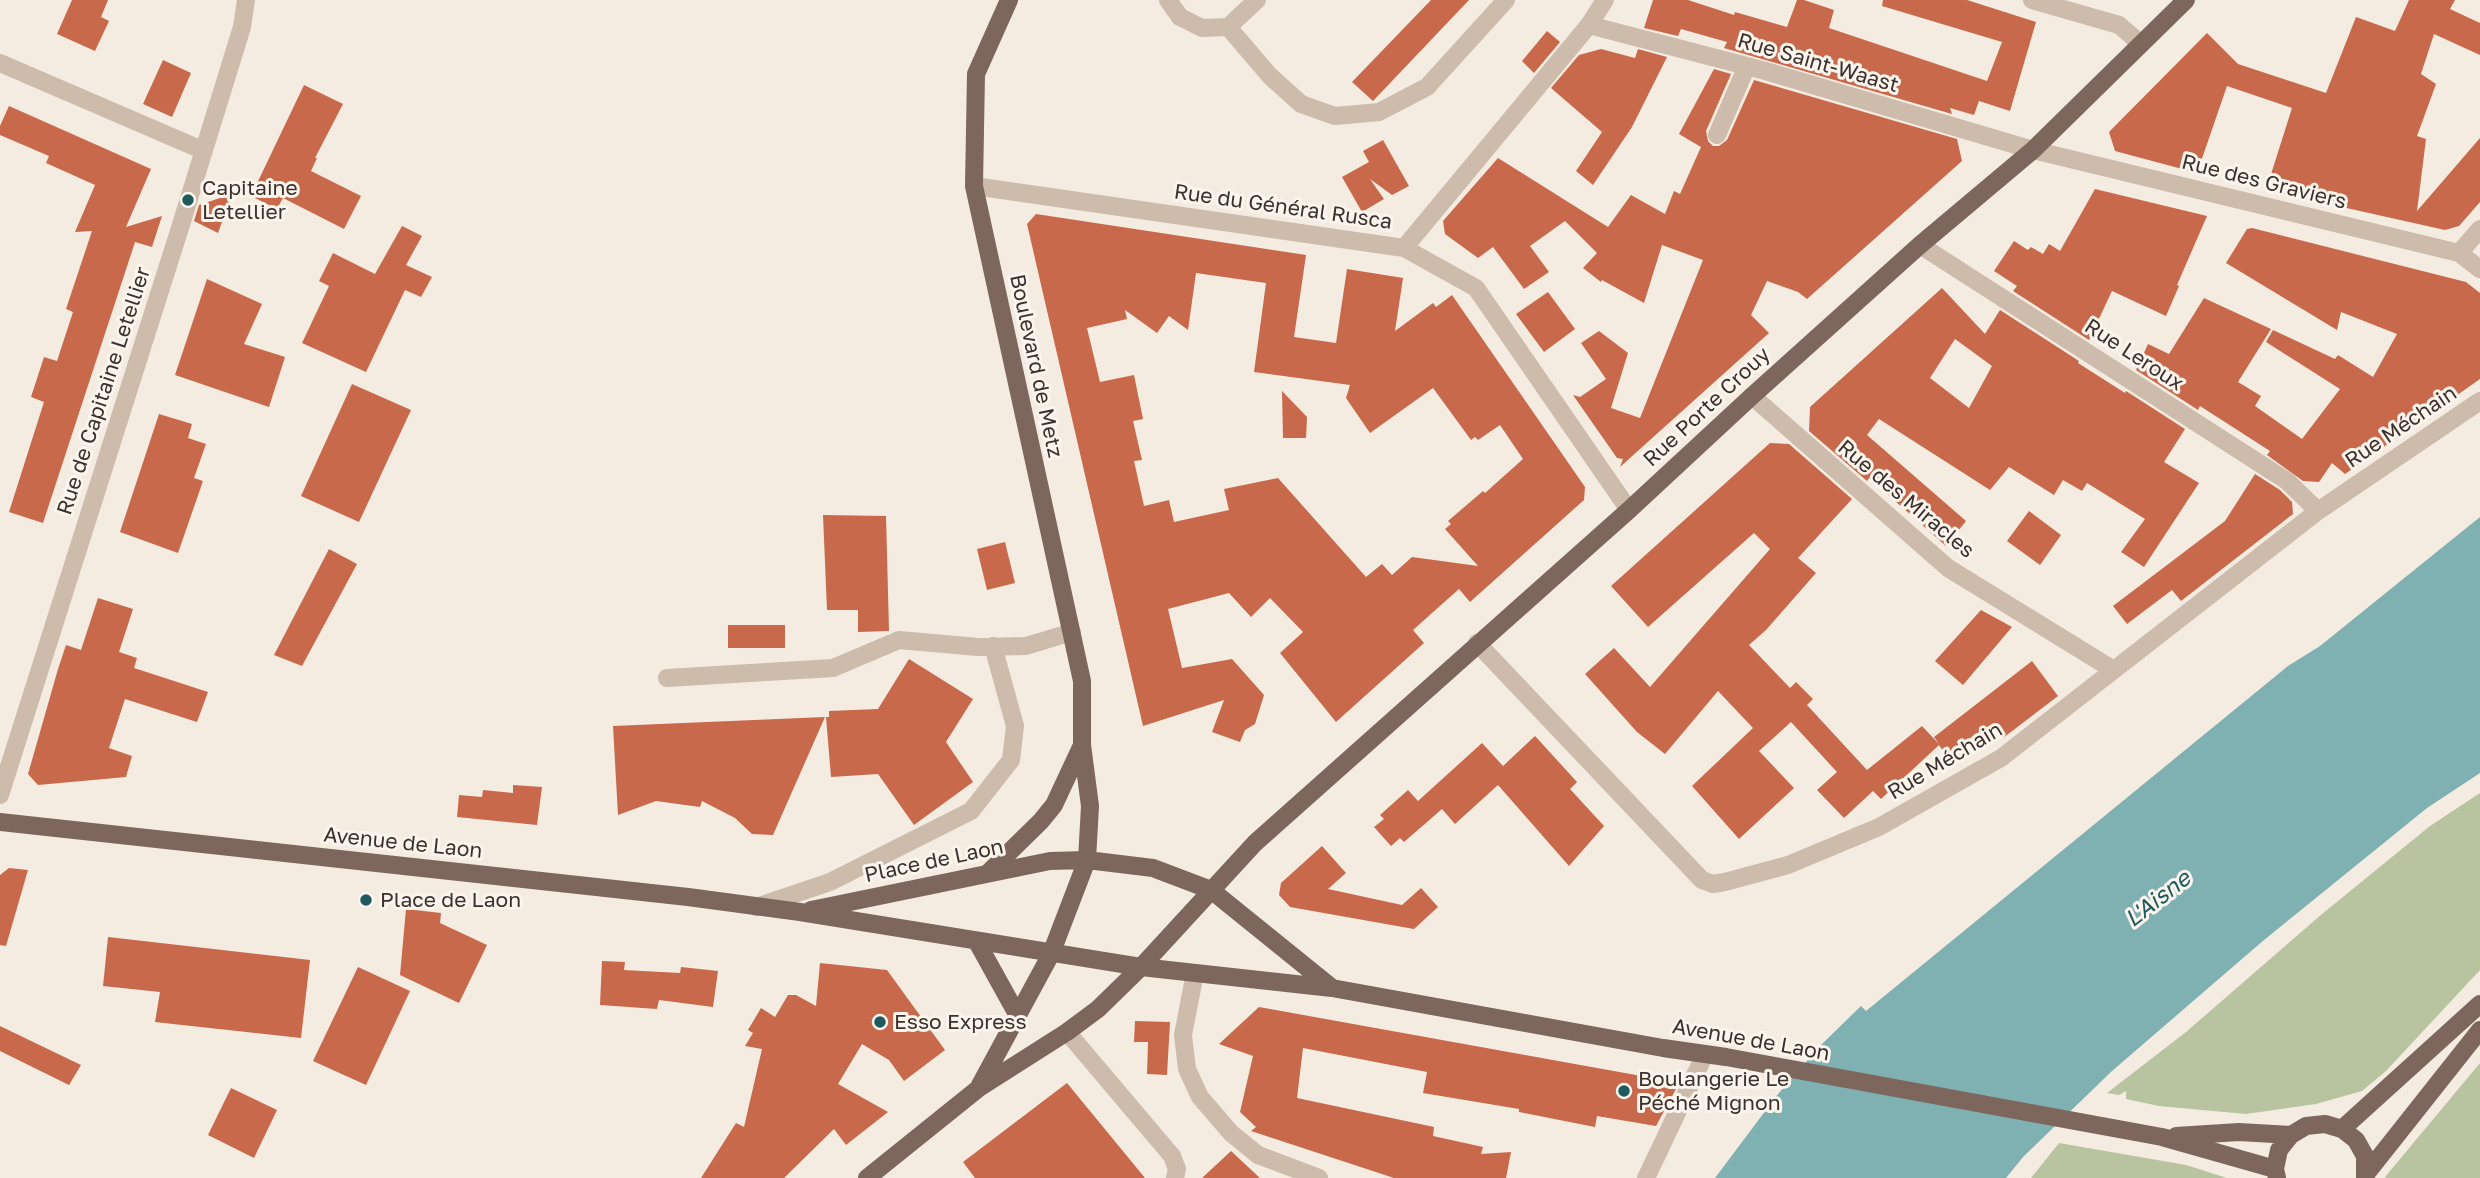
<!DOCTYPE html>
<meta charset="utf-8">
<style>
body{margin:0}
canvas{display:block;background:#f4ebe1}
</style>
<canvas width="2480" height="1178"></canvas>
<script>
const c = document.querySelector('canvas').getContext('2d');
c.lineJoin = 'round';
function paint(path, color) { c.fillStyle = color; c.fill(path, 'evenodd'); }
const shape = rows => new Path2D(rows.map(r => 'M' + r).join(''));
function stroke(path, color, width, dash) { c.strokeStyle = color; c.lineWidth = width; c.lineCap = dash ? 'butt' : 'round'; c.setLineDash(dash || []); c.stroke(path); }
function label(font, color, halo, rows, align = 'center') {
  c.font = font + ' "Golos Text",sans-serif'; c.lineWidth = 6; c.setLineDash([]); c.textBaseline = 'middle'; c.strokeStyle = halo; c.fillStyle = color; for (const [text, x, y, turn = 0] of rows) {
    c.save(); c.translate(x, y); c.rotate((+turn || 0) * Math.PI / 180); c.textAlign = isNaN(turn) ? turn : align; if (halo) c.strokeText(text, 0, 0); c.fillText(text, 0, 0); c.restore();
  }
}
paint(shape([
 [2480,793,2480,970,2386,1071,2362,1091,2316,1104,2246,1114,2159,1106,2126,1099,2126,1091,2119,1095,2107,1093,2186,1032,2322,914,2430,826],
 [2480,1063,2480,1178,2386,1178,2385,1177],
 [2059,1143,2186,1165,2227,1178,2031,1178]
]), '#b8c4a0');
paint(shape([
 [2480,517,2480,773,2427,808,2264,940,2112,1071,2023,1157,2006,1178,1715,1178,1778,1094,1821,1045,1861,1006,1866,1011,2288,666,2320,646]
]), '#7fb0b2');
paint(shape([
 [72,0,108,0,101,17,109,21,95,51,57,34],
 [1431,0,1469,0,1373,101,1352,82],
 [1653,0,1688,0,1734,15,1735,12,1787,27,1797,0,1804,0,1834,10,1829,28,1987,81,2002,42,1882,6,1883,0,1967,0,2036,22,2010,111,1979,101,1974,115,1950,108,1952,114,1724,48,1727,42,1681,29,1678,36,1644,28],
 [2409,0,2455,0,2450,9,2480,23,2480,55,2434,34,2421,74,2436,84,2417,136,2426,139,2417,211,2480,138,2480,202,2459,226,2445,230,2266,190,2292,108,2227,86,2197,173,2115,151,2109,132,2207,33,2238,64,2326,93,2356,17,2395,31],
 [1547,31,1560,42,1534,73,1522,61],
 [1601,49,1635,58,1638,49,1667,57,1632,127,1593,185,1576,171,1602,132,1551,88,1579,55],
 [163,60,191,73,172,117,143,104],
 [1714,69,1731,74,1706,131,1708,141,1713,146,1719,146,1727,140,1754,80,1957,139,1962,161,1807,299,1798,292,1767,281,1751,315,1769,333,1620,467,1623,459,1617,458,1573,395,1580,397,1606,379,1581,343,1599,331,1628,353,1611,408,1640,418,1703,260,1662,245,1644,303,1602,280,1601,282,1583,268,1597,253,1565,221,1530,246,1549,272,1524,289,1493,247,1478,258,1445,234,1443,221,1498,158,1608,227,1631,195,1665,214,1674,191,1680,194,1701,147,1679,134],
 [304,85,343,104,315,158,317,158,311,171,361,196,344,229,283,198,277,209,251,196],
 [9,106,151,169,126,227,162,216,152,247,135,242,43,523,9,512,44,402,31,397,44,357,57,361,73,312,66,309,92,231,75,232,95,185,46,163,49,156,0,135,0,126],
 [1383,140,1409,186,1392,195,1370,179,1384,199,1362,212,1342,177,1369,162,1363,151],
 [2095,189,2207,216,2177,285,2179,286,2166,316,2112,291,2089,340,2013,291,2017,286,1994,271,2014,241,2028,250,2031,247,2043,254,2049,244,2060,251],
 [232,194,218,233,194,221,199,205],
 [1036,214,1306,255,1294,337,1336,343,1347,269,1403,278,1395,331,1433,303,1436,307,1452,295,1585,487,1584,500,1470,602,1459,589,1413,630,1424,643,1336,722,1280,653,1303,632,1270,598,1251,617,1229,593,1168,609,1182,668,1232,659,1264,695,1255,724,1245,730,1240,742,1212,732,1224,700,1143,726,1027,224],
 [1196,273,1266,283,1254,372,1350,385,1346,398,1370,433,1433,388,1471,440,1475,437,1478,440,1500,425,1523,459,1485,493,1483,491,1448,521,1451,524,1445,529,1478,566,1412,557,1392,575,1382,564,1366,577,1278,478,1224,489,1229,510,1174,522,1169,500,1144,506,1134,461,1142,460,1133,421,1143,419,1134,375,1100,382,1087,328,1127,319,1125,310,1157,333,1169,316,1188,330],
 [402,226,422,236,406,265,432,277,421,297,405,290,366,372,302,343,329,286,319,281,333,253,375,274],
 [2252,228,2466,282,2480,293,2480,379,2345,474,2332,463,2319,482,2303,481,2267,455,2270,451,2200,406,2198,410,2136,370,2148,344,2169,354,2204,298,2271,329,2238,382,2261,396,2255,406,2302,439,2340,389,2266,342,2273,330,2335,359,2338,355,2373,377,2397,334,2341,312,2337,330,2226,263,2247,229],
 [207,279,262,304,244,344,285,357,269,407,175,375],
 [1942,288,1985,334,2000,310,2079,361,2078,363,2125,393,2126,391,2185,429,2164,462,2199,483,2144,567,2121,552,2145,519,2087,483,2082,491,2063,480,2054,495,2009,467,1990,490,1879,419,1867,435,1966,521,1946,546,1869,478,1867,481,1809,431,1810,407],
 [1955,339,1992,366,1969,408,1930,378],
 [1548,292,1575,329,1544,352,1516,314],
 [352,384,411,410,359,522,301,496],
 [1282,391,1307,417,1306,438,1283,438],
 [159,414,192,424,188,438,206,444,194,478,203,481,178,553,120,532],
 [1770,443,1789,444,1852,499,1798,558,1816,573,1766,630,1749,645,1790,688,1796,682,1813,699,1807,705,1867,770,1922,726,1939,744,1934,737,2032,661,2058,696,2003,738,1992,724,1945,754,1939,745,1881,799,1873,791,1844,818,1817,790,1837,772,1791,722,1759,751,1794,788,1739,839,1692,786,1753,728,1718,691,1665,754,1637,732,1585,674,1614,648,1650,687,1770,549,1754,533,1648,627,1611,586],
 [2255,474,2280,490,2292,502,2293,514,2181,601,2172,590,2127,624,2113,606,2225,521],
 [2029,511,2061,535,2040,565,2007,541],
 [823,515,886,516,889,631,858,632,858,610,827,610],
 [1005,542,1015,583,987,590,977,549],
 [329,549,357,564,302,666,274,655],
 [98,598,133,609,119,652,137,658,134,668,208,692,197,722,125,699,109,748,132,756,126,777,38,785,28,774,58,669,66,645,81,650],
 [1981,610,2012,627,1963,685,1935,661],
 [728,625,785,625,785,648,728,648],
 [909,659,973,699,946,742,973,782,914,825,878,774,831,777,826,717,829,717,829,711,878,709],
 [825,717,773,835,752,834,735,818,702,801,700,807,656,801,618,815,613,726],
 [1535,736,1577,782,1570,789,1604,826,1569,866,1498,785,1455,824,1442,809,1404,842,1400,838,1391,846,1374,827,1384,819,1380,815,1408,790,1418,801,1482,743,1503,766],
 [513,785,542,787,537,825,457,817,459,795,482,797,483,790,513,793],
 [1322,846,1346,873,1328,889,1402,905,1421,888,1438,907,1414,929,1290,907,1279,895,1281,883],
 [9,868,28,870,6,946,0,945,0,875],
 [406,909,441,913,440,923,487,945,459,1003,400,975],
 [108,937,310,960,301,1038,155,1022,160,992,103,986],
 [602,961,625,962,624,970,680,973,681,967,718,971,713,1007,659,1000,657,1009,600,1005],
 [820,963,887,970,945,1050,904,1081,889,1060,862,1044,838,1084,888,1112,846,1145,834,1129,784,1178,701,1178,736,1123,744,1127,762,1049,745,1046,753,1033,748,1030,761,1008,775,1017,788,995,796,995,816,1006],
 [358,967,410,991,366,1085,313,1061],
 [1259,1007,1647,1077,1653,1086,1676,1089,1656,1126,1597,1116,1595,1127,1519,1112,1519,1109,1423,1093,1427,1072,1303,1048,1297,1098,1434,1127,1433,1136,1483,1147,1481,1154,1511,1152,1506,1178,1394,1178,1251,1131,1256,1127,1240,1112,1253,1056,1219,1044],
 [1135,1021,1170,1022,1167,1075,1147,1074,1148,1042,1134,1042],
 [0,1026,81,1065,69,1085,0,1051],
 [1067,1083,1145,1178,975,1178,963,1162],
 [231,1088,277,1110,254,1158,208,1135],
 [1231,1151,1260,1178,1202,1178]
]), '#c8694b');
stroke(shape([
 [1168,0,1180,17,1202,28,1228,27,1270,76,1301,104,1335,116,1379,112,1427,87,1506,0],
 [2032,0,2119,25,2141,44],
 [1589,25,1762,70,2033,150,2459,253,2480,269],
 [1228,27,1257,0],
 [0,63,202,150],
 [1717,135,1747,66],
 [974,186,1404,248,1476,288,1629,510],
 [1920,245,2287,481,2318,511],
 [1404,248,1589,25,1605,0],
 [2459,253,2480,229],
 [1752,396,1948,568,2112,669],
 [1477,643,1702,880,1713,884,1725,882,1788,865,1879,827,2001,758,2318,511,2480,401],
 [667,678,833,668,899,640,978,647,1026,646,1072,632],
 [0,795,179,231,242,27,246,0],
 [756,907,830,882,971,811,1011,760,1015,726,993,646],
 [1195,973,1183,1035,1187,1069,1200,1097,1231,1133,1258,1155,1319,1178],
 [1067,1032,1172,1156,1177,1169,1175,1178],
 [1646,1178,1705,1054]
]), '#cdbbac', 18);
stroke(shape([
 [0,822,688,897,800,912,1141,967,1332,988,1663,1048,1726,1057,2162,1137,2275,1169],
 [988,873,1041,821,1054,805,1082,745],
 [811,910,1050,861,1087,860,1153,868,1211,890,1331,987],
 [977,942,1018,1016],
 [980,1085,1051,954,1087,860,1090,806,1082,745,1082,681,974,186,976,74,1009,0],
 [2342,1129,2480,1004],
 [2176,1136,2239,1132,2291,1135],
 [2366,1174,2480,1030],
 [867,1178,979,1088,1067,1032,1098,1009,1141,967,1255,843,1629,510,1752,396,1920,245,2033,150,2186,0],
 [2277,1178,2275,1169,2279,1150,2291,1135,2306,1126,2325,1124,2342,1129,2356,1140,2365,1156,2365,1178]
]), '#7d675c', 18);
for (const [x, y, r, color] of [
 [188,200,7,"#1f5a5e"],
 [366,900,7,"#1f5a5e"],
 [880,1022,7,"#1f5a5e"],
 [1624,1091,7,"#1f5a5e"]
]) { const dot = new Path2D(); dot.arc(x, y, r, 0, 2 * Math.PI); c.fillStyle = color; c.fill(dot); stroke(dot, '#fbf5ee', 2.5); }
label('21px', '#3b302b', '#fbf5ee', [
 ["Rue Saint-Waast",1818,63,16],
 ["Rue des Graviers",2264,182,14],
 ["Rue du Général Rusca",1283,207,8],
 ["Rue Leroux",2134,355,33],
 ["Boulevard de Metz",1036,366,78],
 ["Rue de Capitaine Letellier",104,391,-72],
 ["Rue Porte Crouy",1707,407,-43],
 ["Rue Méchain",2401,427,-34],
 ["Rue des Miracles",1906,499,40],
 ["Rue Méchain",1945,761,-31],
 ["Avenue de Laon",403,843,6],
 ["Place de Laon",934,861,-12],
 ["Avenue de Laon",1751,1040,10]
]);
label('21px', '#3b302b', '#fbf5ee', [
 ["Capitaine",202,188],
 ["Letellier",202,212],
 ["Place de Laon",380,900],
 ["Esso Express",894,1022],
 ["Boulangerie Le",1638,1079],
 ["Péché Mignon",1638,1103]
], 'left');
label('italic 23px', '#1f5a5e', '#fbf5ee', [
 ["L'Aisne",2158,899,-38]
]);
</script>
